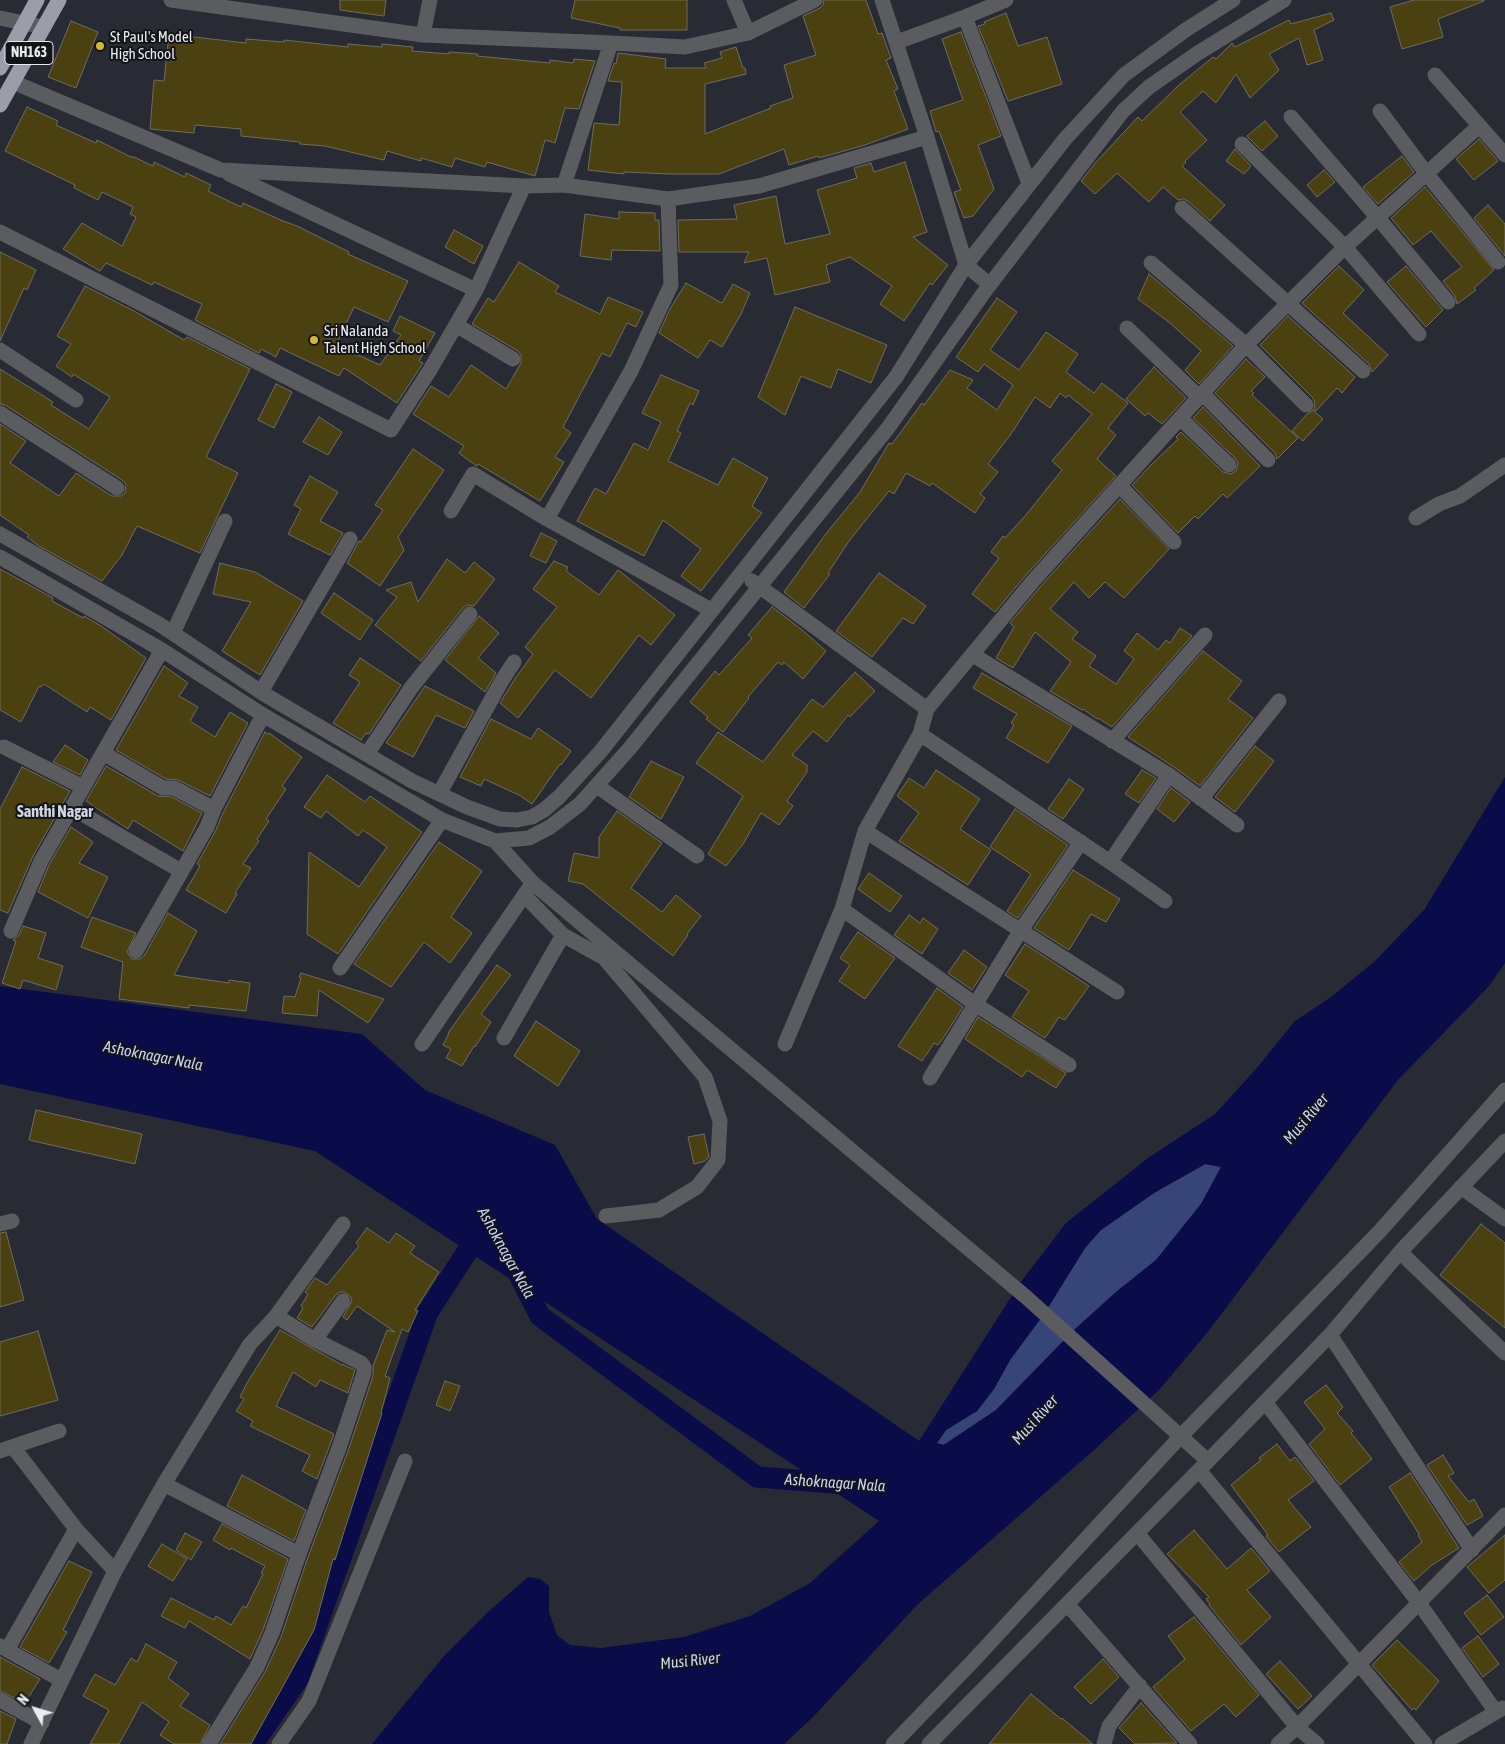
<!DOCTYPE html>
<style>
body{margin:0}
#map{position:relative;width:1505px;height:1744px;overflow:hidden;background:#282b34;font-family:"Asap Condensed",sans-serif}
canvas{display:block}
.north{position:absolute;left:10px;top:1684px;width:50px;height:50px;-webkit-text-stroke:4px #121417;paint-order:stroke;rotate:309deg;font-size:14px;font-weight:700;line-height:20px;text-align:center;color:#eaecf2}
.north::after{content:'';display:block;margin:auto;width:18px;height:22px;background:#eaecf2;clip-path:polygon(50% 0,100% 100%,50% 72%,0 100%)}
</style>
<div id="map">
<canvas width="1505" height="1744"></canvas>
<div class="north">N</div>
</div>
<script>
const c = document.querySelector('canvas').getContext('2d');
c.lineJoin = 'round';
function paint(path, color) { c.fillStyle = color; c.fill(path, 'evenodd'); }
const shape = rows => new Path2D(rows.map(r => 'M' + r).join(''));
function stroke(path, color, width, dash) { c.strokeStyle = color; c.lineWidth = width; c.lineCap = dash ? 'butt' : 'round'; c.setLineDash(dash || []); c.stroke(path); }
function label(font, color, halo, rows, align = 'center') {
  c.font = font + ' "Asap Condensed",sans-serif'; c.lineWidth = 4; c.setLineDash([]); c.textBaseline = 'middle'; c.strokeStyle = halo; c.fillStyle = color; for (const [text, x, y, turn = 0] of rows) {
    c.save(); c.translate(x, y); c.rotate((+turn || 0) * Math.PI / 180); c.textAlign = isNaN(turn) ? turn : align; if (halo) c.strokeText(text, 0, 0); c.fillText(text, 0, 0); c.restore();
  }
}
paint(shape([
 [1206,1164,1221,1167,1201,1204,1156,1260,1116,1292,1074,1330,996,1410,943,1445,937,1443,946,1430,977,1411,994,1389,1010,1360,1044,1314,1085,1248,1101,1230,1154,1193]
]), '#364478');
paint(shape([
 [1505,777,1505,963,1489,986,1398,1080,1207,1333,1159,1390,1094,1450,917,1605,813,1717,784,1744,372,1744,444,1656,487,1613,528,1577,540,1579,549,1586,549,1612,557,1635,570,1645,601,1648,684,1637,750,1616,810,1583,879,1521,315,1151,0,1084,0,986,362,1034,425,1090,555,1145,597,1219,919,1441,1020,1283,1066,1223,1148,1158,1215,1114,1256,1069,1295,1021,1331,997,1375,961,1424,910],
 [1205,1164,1221,1167,1201,1204,1156,1260,1116,1292,1074,1330,996,1410,944,1445,937,1443,946,1430,977,1411,994,1389,1010,1360,1044,1314,1085,1248,1101,1230,1154,1193]
]), '#090c49');
stroke(shape([
 [514,1265,540,1316,757,1477,847,1484],
 [253,1744,298,1679,428,1312,483,1227]
]), '#090c49', 21);
const building = shape([
 [340,0,386,0,384,16,340,10,340,0],
 [575,0,687,0,687,30,620,30,620,28,571,18,575,0],
 [824,0,866,0,878,34,882,33,891,58,886,60,898,89,894,91,908,129,865,145,819,158,818,156,789,165,784,149,719,174,669,174,624,172,624,174,588,170,594,123,619,125,622,82,608,81,614,63,616,64,618,53,666,59,665,68,706,68,704,63,722,58,720,52,736,47,743,68,745,68,746,74,705,84,705,134,771,108,770,106,793,98,784,65,816,55,803,16,820,8,823,5,824,0],
 [1414,0,1484,0,1484,1,1438,19,1443,37,1402,49,1390,7,1414,0],
 [1006,13,1018,46,1047,37,1062,84,1008,101,978,26,985,24,984,22,1006,13],
 [1331,13,1334,20,1314,30,1323,60,1307,65,1299,38,1269,54,1279,70,1250,98,1236,74,1216,103,1203,91,1180,112,1207,140,1185,161,1186,162,1182,166,1225,205,1210,221,1188,201,1183,199,1178,200,1163,187,1149,202,1117,173,1095,194,1081,181,1097,161,1138,117,1142,121,1179,85,1213,57,1216,59,1232,43,1235,47,1289,20,1291,24,1331,13],
 [71,21,98,32,76,88,48,77,71,21],
 [961,32,1001,136,978,145,994,189,973,216,964,218,954,192,961,190,939,131,936,132,930,111,963,100,942,39,961,32],
 [169,34,246,43,246,39,284,42,284,40,348,47,348,44,382,47,382,44,413,47,412,51,449,54,449,52,478,54,477,56,550,63,550,60,573,63,574,59,595,61,579,109,565,108,555,143,545,140,535,176,487,162,485,167,455,158,452,167,421,158,421,161,387,151,384,160,325,146,300,144,300,142,241,136,241,129,195,125,194,133,150,129,154,80,164,81,169,34],
 [27,107,58,121,56,125,96,143,97,140,131,157,134,157,153,166,154,162,185,177,186,173,211,185,208,191,241,207,243,203,283,221,297,226,349,252,348,254,408,281,388,322,354,307,336,345,380,365,401,335,393,331,400,316,435,333,419,361,423,363,397,403,344,368,339,376,280,348,276,357,261,349,259,353,195,320,202,304,154,282,152,285,106,263,100,271,63,249,82,223,122,246,136,217,130,214,133,207,102,192,98,200,74,188,75,185,5,151,27,107],
 [1265,121,1278,136,1262,151,1247,136,1265,121],
 [1479,139,1498,161,1474,180,1456,159,1479,139],
 [1235,149,1251,166,1244,174,1226,161,1235,149],
 [1402,156,1414,172,1378,204,1363,187,1402,156],
 [905,162,927,232,913,237,948,265,932,285,930,283,904,321,880,304,892,286,850,257,826,265,830,282,775,295,767,258,744,263,749,252,679,252,678,220,737,219,734,205,776,196,785,244,830,234,817,190,857,178,854,168,871,163,874,172,905,162],
 [1324,170,1335,182,1317,197,1307,185,1324,170],
 [1425,187,1494,270,1474,288,1476,290,1457,304,1455,296,1443,281,1462,267,1431,231,1413,245,1391,218,1425,187],
 [1488,205,1505,224,1505,256,1474,218,1488,205],
 [619,212,655,213,655,220,659,220,660,251,612,250,611,260,580,256,585,214,619,219,619,212],
 [454,230,483,246,474,264,445,247,454,230],
 [0,252,36,270,27,290,24,288,0,341,0,252],
 [519,262,559,286,555,292,600,314,608,297,643,312,636,327,627,323,610,357,602,353,563,427,571,433,555,457,564,462,540,501,478,464,477,466,475,465,459,453,464,446,413,414,431,386,449,397,471,365,506,389,521,363,521,355,518,351,472,324,488,298,494,302,519,262],
 [1339,266,1364,290,1343,313,1388,355,1372,372,1369,364,1302,303,1339,266],
 [1406,266,1443,310,1426,327,1387,282,1406,266],
 [1149,274,1233,346,1199,384,1185,370,1201,351,1170,323,1138,299,1149,274],
 [686,283,722,303,733,284,750,293,741,314,722,347,710,340,698,358,659,333,670,309,686,283],
 [85,286,134,311,184,340,187,337,250,369,206,457,238,473,200,553,137,526,122,555,102,581,39,546,27,537,29,535,0,515,0,424,26,441,10,463,59,496,76,473,112,496,121,496,125,493,126,484,122,480,5,405,0,404,0,369,53,402,51,405,89,429,110,397,73,374,72,377,56,366,71,344,57,336,85,286],
 [997,298,1017,312,990,350,1019,370,1046,332,1078,354,1066,372,1094,393,1102,383,1128,403,1108,428,1116,435,1097,459,1116,476,1026,575,995,612,972,594,999,558,991,552,1003,536,1005,538,1025,516,1062,470,1052,461,1092,414,1068,395,1066,398,1060,393,1050,408,1035,397,1011,434,988,464,998,472,980,494,985,498,975,513,932,483,930,486,906,473,894,494,889,491,849,541,828,573,830,574,804,608,784,592,825,535,860,492,889,443,892,444,922,403,924,405,950,370,973,380,967,388,997,410,1013,385,984,364,978,372,956,357,997,298],
 [795,307,887,345,871,383,838,369,831,388,801,376,785,415,758,397,795,307],
 [1288,316,1355,377,1342,393,1337,388,1316,411,1314,409,1315,403,1313,398,1260,345,1288,316],
 [1246,359,1265,377,1251,391,1254,393,1252,395,1298,438,1277,459,1275,453,1215,393,1246,359],
 [1154,367,1186,398,1162,424,1148,413,1145,416,1126,399,1154,367],
 [661,375,699,391,693,405,690,403,677,431,681,433,668,461,718,485,733,458,768,478,752,506,762,513,701,591,681,576,701,549,663,520,644,556,577,521,595,488,606,494,634,443,648,450,661,422,642,413,661,375],
 [276,384,292,392,274,428,258,420,276,384],
 [1203,407,1260,466,1227,498,1223,494,1198,519,1195,516,1178,533,1132,485,1152,464,1178,439,1176,437,1181,432,1223,472,1231,474,1236,471,1238,463,1235,458,1193,418,1203,407],
 [1313,410,1323,419,1303,441,1292,431,1307,414,1313,410],
 [319,417,342,432,328,455,303,442,319,417],
 [413,449,444,470,398,537,404,550,380,586,347,563,359,541,361,542,383,510,375,505,413,449],
 [310,476,338,492,320,521,343,533,330,555,288,534,301,509,294,505,310,476],
 [1120,499,1169,549,1124,598,1105,582,1089,598,1074,582,1050,609,1078,632,1072,639,1096,656,1089,666,1116,684,1134,659,1124,651,1137,633,1158,650,1166,640,1170,643,1180,628,1192,636,1112,727,1098,718,1097,719,1083,709,1082,710,1050,691,1071,662,1035,632,1013,668,996,658,1014,627,1010,623,1040,587,1120,499],
 [541,533,557,541,546,563,530,556,541,533],
 [447,559,465,573,474,562,495,579,474,606,467,605,463,608,421,661,375,625,397,597,386,590,411,582,418,602,447,559],
 [554,561,568,567,566,571,599,595,618,570,675,615,651,645,639,635,591,698,555,670,518,718,500,703,516,677,533,654,525,647,557,607,533,589,554,561],
 [220,563,255,572,303,601,260,675,222,651,251,602,213,594,220,563],
 [0,569,53,598,52,601,83,618,84,616,101,626,146,658,111,720,90,707,87,712,44,684,41,687,39,686,21,722,0,710,0,569],
 [879,573,926,606,913,624,903,618,872,657,836,631,879,573],
 [334,593,373,620,360,640,321,613,334,593],
 [772,607,801,629,826,651,803,679,784,662,782,665,778,662,748,697,749,698,723,732,706,719,708,717,690,702,715,671,719,675,752,638,748,635,772,607],
 [479,616,499,633,478,658,496,673,485,692,445,660,479,616],
 [1203,651,1242,681,1228,699,1253,718,1200,786,1174,767,1128,737,1203,651],
 [360,658,401,685,369,734,366,733,361,740,333,723,360,682,349,675,360,658],
 [164,666,188,683,179,696,198,707,190,721,215,737,230,712,248,723,210,796,178,780,166,779,116,750,164,666],
 [855,672,875,691,850,717,848,715,827,742,813,731,792,755,807,765,807,772,787,801,793,806,779,825,761,813,743,844,726,866,708,854,743,796,696,763,718,732,763,762,812,699,823,707,855,672],
 [982,673,1072,726,1048,763,1006,738,1014,725,1011,723,1017,714,973,688,982,673],
 [425,686,474,711,465,728,436,715,413,757,386,743,425,686],
 [491,719,531,739,538,728,571,751,561,765,560,764,532,804,519,795,484,779,481,786,460,777,491,719],
 [265,732,268,734,269,733,302,757,282,786,286,789,266,819,269,821,257,839,259,841,243,864,251,868,235,893,237,894,226,913,186,890,200,866,197,864,215,832,223,813,265,732],
 [65,745,88,760,80,775,53,762,65,745],
 [1255,746,1274,761,1235,812,1215,797,1255,746],
 [651,761,684,777,661,819,629,797,651,761],
 [106,766,158,796,172,797,202,813,183,851,133,820,128,829,86,801,106,766],
 [22,767,70,791,33,856,8,913,0,910,0,809,22,767],
 [936,770,980,799,960,829,991,850,968,885,899,841,919,813,897,796,909,778,924,788,936,770],
 [1142,770,1156,778,1139,803,1125,794,1142,770],
 [327,775,365,802,370,796,422,832,338,954,307,934,309,852,359,887,387,847,363,830,358,836,326,811,321,818,304,807,327,775],
 [1069,779,1084,789,1063,819,1048,809,1069,779],
 [1171,788,1190,802,1174,822,1157,809,1171,788],
 [1015,809,1068,845,1018,918,1007,911,1031,874,990,847,1015,809],
 [617,811,662,843,631,888,662,912,676,895,701,916,687,934,688,935,673,956,583,884,568,881,574,853,599,858,599,837,617,811],
 [71,827,93,842,79,863,108,877,88,918,38,892,49,865,71,827],
 [439,842,482,871,451,917,472,933,450,963,424,942,391,987,354,964,439,842],
 [1073,870,1120,899,1106,922,1091,914,1069,950,1034,928,1073,870],
 [869,873,902,896,890,912,858,889,869,873],
 [168,913,197,931,174,975,229,983,229,980,250,983,246,1011,189,1005,189,1008,119,999,123,962,81,947,92,917,136,933,127,952,132,959,140,959,144,956,168,913],
 [909,915,920,923,923,918,938,929,922,954,894,935,909,915],
 [23,926,46,933,38,958,63,966,56,990,23,980,20,989,2,983,16,941,13,940,19,935,23,926],
 [858,932,895,958,865,999,839,981,850,965,840,958,858,932],
 [1025,944,1089,986,1065,1020,1059,1017,1045,1038,1012,1017,1029,991,1005,975,1025,944],
 [964,950,987,967,972,990,948,973,964,950],
 [497,965,511,975,481,1014,491,1022,475,1047,474,1046,462,1066,446,1058,451,1049,443,1045,449,1033,448,1033,497,965],
 [301,973,384,999,368,1023,319,990,317,1016,282,1013,284,996,295,997,301,978,299,977,301,973],
 [937,988,963,1007,944,1037,938,1045,934,1043,922,1061,898,1046,937,988],
 [978,1017,1066,1073,1056,1088,1027,1070,1022,1077,965,1039,978,1017],
 [536,1021,580,1051,558,1086,514,1056,536,1021],
 [36,1110,142,1134,135,1164,29,1140,36,1110],
 [704,1134,709,1157,705,1161,694,1164,688,1137,704,1134],
 [1481,1224,1505,1243,1505,1328,1440,1275,1481,1224],
 [367,1228,389,1243,396,1233,415,1246,410,1253,439,1272,415,1310,418,1311,408,1332,402,1329,385,1376,390,1378,381,1413,382,1413,335,1560,333,1559,314,1630,251,1744,220,1744,265,1672,281,1637,308,1557,348,1451,373,1376,373,1366,387,1330,395,1332,357,1306,347,1320,343,1317,352,1301,351,1297,344,1292,340,1292,335,1296,312,1327,297,1318,303,1308,301,1306,308,1294,305,1292,315,1278,327,1285,359,1246,356,1243,367,1228],
 [6,1232,24,1300,0,1307,0,1233,6,1232],
 [280,1330,342,1365,342,1364,355,1370,348,1393,320,1380,316,1387,293,1372,276,1406,334,1434,317,1479,302,1471,310,1455,250,1426,253,1421,236,1411,244,1399,240,1397,247,1383,280,1330],
 [38,1331,58,1400,0,1416,0,1342,38,1331],
 [445,1381,460,1386,450,1411,436,1405,445,1381],
 [1326,1385,1343,1407,1337,1413,1353,1431,1351,1433,1372,1459,1340,1485,1309,1444,1325,1429,1304,1402,1326,1385],
 [1277,1444,1290,1461,1295,1457,1314,1481,1288,1500,1311,1527,1279,1552,1266,1536,1268,1535,1263,1528,1231,1485,1261,1460,1259,1458,1277,1444],
 [1443,1455,1454,1473,1448,1476,1469,1502,1474,1499,1483,1516,1467,1525,1427,1465,1443,1455],
 [1410,1473,1459,1548,1432,1565,1414,1581,1399,1562,1422,1542,1418,1535,1419,1534,1389,1487,1410,1473],
 [242,1475,306,1510,294,1541,227,1506,242,1475],
 [222,1524,288,1559,263,1630,250,1659,189,1621,185,1628,161,1616,171,1598,214,1620,216,1616,231,1625,243,1606,246,1608,263,1574,261,1573,265,1566,231,1548,230,1550,213,1540,222,1524],
 [1194,1530,1227,1569,1251,1548,1270,1571,1247,1590,1271,1617,1241,1645,1209,1605,1210,1604,1206,1599,1209,1597,1167,1554,1194,1530],
 [185,1533,202,1542,191,1560,176,1550,185,1533],
 [1505,1535,1505,1580,1489,1593,1467,1567,1505,1535],
 [162,1544,187,1559,173,1581,148,1566,162,1544],
 [69,1561,92,1572,63,1630,67,1632,49,1663,20,1647,69,1561],
 [1487,1595,1504,1617,1481,1635,1464,1613,1487,1595],
 [1194,1617,1259,1695,1236,1717,1224,1704,1191,1731,1153,1687,1185,1659,1168,1636,1194,1617],
 [1478,1636,1499,1664,1483,1677,1462,1648,1478,1636],
 [1397,1640,1439,1681,1416,1710,1414,1708,1412,1710,1372,1665,1397,1640],
 [146,1644,177,1662,168,1678,189,1694,180,1706,210,1725,200,1744,174,1744,160,1735,169,1722,142,1702,119,1744,90,1744,109,1710,83,1696,95,1674,115,1685,131,1658,137,1662,146,1644],
 [0,1657,40,1679,25,1703,0,1691,0,1657],
 [1103,1659,1119,1677,1091,1704,1074,1687,1103,1659],
 [1280,1661,1312,1696,1298,1709,1266,1674,1280,1661],
 [1031,1694,1061,1719,1062,1718,1093,1744,989,1744,1031,1694],
 [1141,1703,1177,1743,1135,1744,1119,1728,1141,1703],
 [0,1711,16,1719,7,1744,0,1744,0,1711]
]);
paint(building, '#4b4010');
stroke(building, '#6e6c61', 1);
stroke(shape([
 [171,0,423,35,611,43,685,47,748,33,815,0],
 [734,0,748,33],
 [882,0,927,137,966,265,990,285],
 [965,17,1029,183],
 [0,18,44,27],
 [423,35,430,0],
 [897,42,965,17,1006,0],
 [1435,75,1505,155],
 [13,82,221,170,524,186,564,185,668,199,759,186,927,137],
 [1380,111,1426,173,1498,262],
 [1291,117,1378,218,1448,302],
 [1242,144,1345,247,1419,334],
 [229,174,476,290],
 [564,185,611,43],
 [1182,208,1363,371],
 [0,232,391,430,430,370,476,290,524,186],
 [1151,263,1246,345,1306,405],
 [456,325,513,359],
 [1127,328,1200,398],
 [0,350,76,400],
 [1203,394,1268,460],
 [0,413,117,488],
 [1181,419,1229,465],
 [1120,486,1174,542],
 [451,511,473,474,547,519,711,610],
 [1416,518,1439,504,1460,496,1505,465],
 [547,519,631,371,671,285,668,199],
 [0,534,159,624,264,694,412,781,467,807,500,819,517,820,532,817,544,810,559,797,601,751,896,377,966,265,1065,139,1124,75,1187,29,1233,0],
 [0,557,162,650,263,715,442,820,495,841,533,883,1026,1297,1208,1461],
 [752,581,927,709],
 [173,633,225,521],
 [973,655,1169,775,1237,825],
 [261,692,350,539],
 [920,734,1110,862,1165,901],
 [1112,741,1205,635],
 [4,747,83,787],
 [103,753,163,788,174,788,214,809],
 [367,754,411,688,470,614],
 [597,786,697,856],
 [439,794,501,682,514,662],
 [1201,799,1279,701],
 [72,808,181,871],
 [865,831,1117,992],
 [495,841,529,838,550,827,580,804,630,748,760,586,888,428,985,291,1123,111,1149,87,1198,53,1284,0],
 [1110,862,1169,775],
 [524,895,563,935,604,958,705,1077,720,1121,718,1160,697,1187,659,1210,606,1216],
 [842,909,975,1004,1069,1065],
 [11,931,41,861,162,650],
 [136,951,207,827,214,809,263,715],
 [340,968,442,820],
 [504,1038,563,935],
 [422,1044,529,888],
 [785,1044,842,909,865,831,920,734,927,709,1033,581,1246,345,1345,247,1479,126],
 [930,1078,1021,930,1081,842],
 [1461,1187,1505,1219],
 [0,1224,12,1221],
 [1400,1252,1505,1353],
 [1330,1335,1472,1550],
 [315,1340,343,1301],
 [1265,1402,1419,1603,1496,1712],
 [13,1447,76,1529,115,1571],
 [0,1451,59,1431],
 [1199,1470,1425,1744],
 [164,1484,299,1554],
 [1137,1533,1297,1727,1317,1744],
 [1067,1604,1190,1744],
 [0,1646,61,1680],
 [7,1650,76,1529],
 [0,1700,42,1723],
 [31,1744,115,1571,164,1484,250,1344,276,1316,343,1224],
 [209,1744,257,1667,272,1633,299,1554,339,1448,364,1373,364,1367,361,1363,315,1340,276,1316],
 [279,1744,309,1701,405,1461],
 [893,1744,973,1661,1181,1436,1380,1231,1505,1090],
 [929,1744,1208,1461,1330,1335,1400,1252,1505,1141],
 [1104,1744,1109,1726,1140,1686],
 [1278,1744,1297,1727,1505,1515],
 [1442,1744,1503,1708]
]), '#5a5c60', 15);
stroke(shape([
 [0,68,37,0],
 [0,105,59,0]
]), '#9a9ea9', 15);
for (const [x, y, r, color] of [
 [100,46,5,"#d4b635"],
 [314,340,5,"#d4b635"]
]) { const dot = new Path2D(); dot.arc(x, y, r, 0, 2 * Math.PI); c.fillStyle = color; c.fill(dot); stroke(dot, '#121417', 2); }
for (const [x, y, w] of [
 [29,53,48]
]) { const box = new Path2D(); box.roundRect(x - w / 2, y - 11.5, w, 23, 4); c.fillStyle = '#121417'; c.fill(box); stroke(box, '#eaecf2', 1); }
label('bold 14px', '#eaecf2', null, [
 ["NH163",29,53]
]);
label('15px', '#eaecf2', '#121417', [
 ["St Paul's Model",110,37],
 ["High School",110,54],
 ["Sri Nalanda",324,331],
 ["Talent High School",324,348]
], 'left');
label('bold 16px', '#d1d5e1', '#121417', [
 ["Santhi Nagar",55,812]
]);
label('italic 16px', '#c5d2f9', '#121417', [
 ["Ashoknagar Nala",153,1056,11],
 ["Musi River",1306,1119,-50],
 ["Ashoknagar Nala",506,1253,61],
 ["Musi River",1035,1420,-48],
 ["Ashoknagar Nala",835,1483,4],
 ["Musi River",690,1661,-6]
]);
</script>
